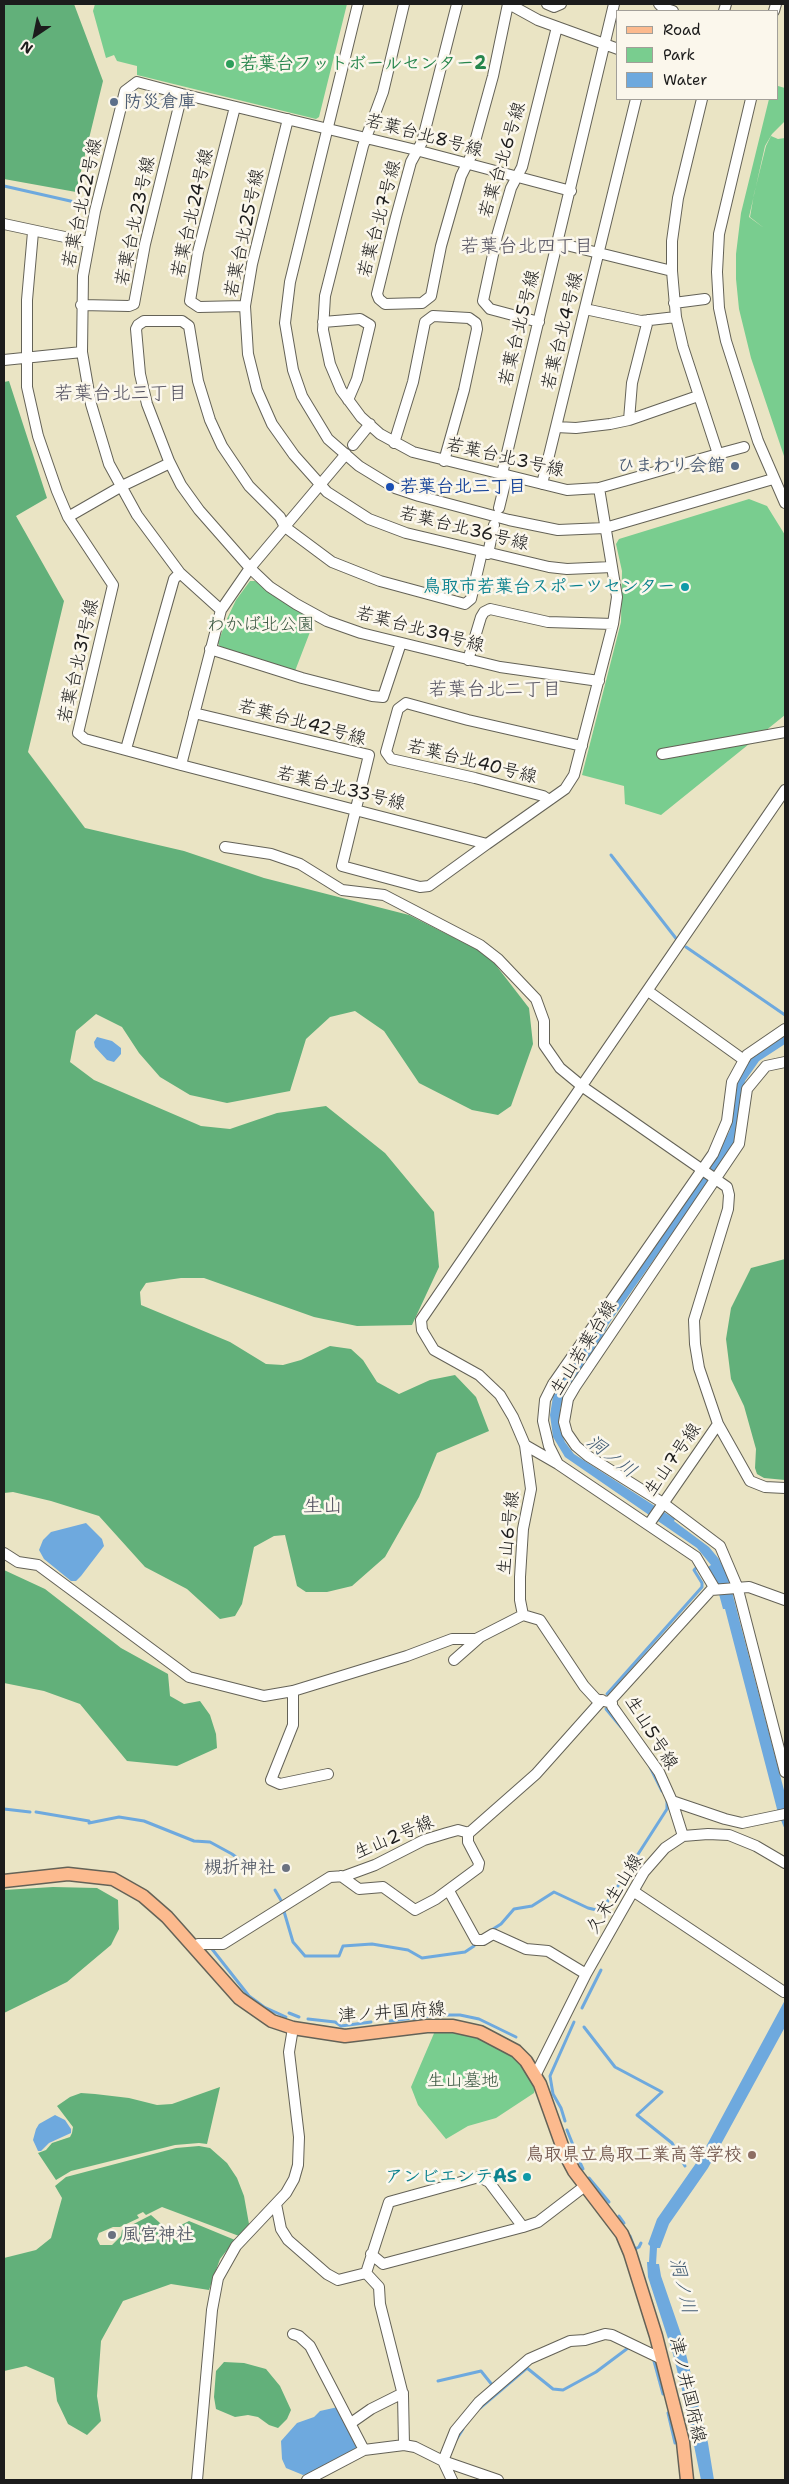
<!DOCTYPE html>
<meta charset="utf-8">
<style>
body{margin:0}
#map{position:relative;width:789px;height:2484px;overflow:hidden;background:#eae4c4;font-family:"Shantell Sans",sans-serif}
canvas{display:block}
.frame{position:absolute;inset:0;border:5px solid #1c1c1c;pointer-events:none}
.legend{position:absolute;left:616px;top:10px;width:162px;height:90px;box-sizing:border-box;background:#fbf7ec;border:1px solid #a29f99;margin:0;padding:6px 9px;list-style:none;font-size:15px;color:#1c1c1c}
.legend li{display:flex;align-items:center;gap:10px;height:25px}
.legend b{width:25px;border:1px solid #a29f99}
.north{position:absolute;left:10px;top:10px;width:50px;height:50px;-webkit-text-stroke:4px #fbf7ec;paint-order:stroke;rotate:214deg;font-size:14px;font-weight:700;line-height:20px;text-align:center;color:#1c1c1c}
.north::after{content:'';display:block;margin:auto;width:18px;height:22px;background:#1c1c1c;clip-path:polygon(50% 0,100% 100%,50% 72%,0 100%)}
</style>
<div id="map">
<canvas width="789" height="2484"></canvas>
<div class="frame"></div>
<ul class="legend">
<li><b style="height:6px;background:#fcba8e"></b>Road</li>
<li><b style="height:14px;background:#79cd8f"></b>Park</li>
<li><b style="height:14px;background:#6ea9de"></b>Water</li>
</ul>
<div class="north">N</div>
</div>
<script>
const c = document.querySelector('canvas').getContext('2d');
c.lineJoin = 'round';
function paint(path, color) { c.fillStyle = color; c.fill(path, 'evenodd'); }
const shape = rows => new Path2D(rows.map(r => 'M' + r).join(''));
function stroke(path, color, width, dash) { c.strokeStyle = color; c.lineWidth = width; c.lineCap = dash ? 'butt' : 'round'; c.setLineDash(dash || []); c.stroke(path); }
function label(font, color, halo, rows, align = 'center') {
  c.font = font + ' "Shantell Sans","Klee One",sans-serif'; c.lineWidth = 5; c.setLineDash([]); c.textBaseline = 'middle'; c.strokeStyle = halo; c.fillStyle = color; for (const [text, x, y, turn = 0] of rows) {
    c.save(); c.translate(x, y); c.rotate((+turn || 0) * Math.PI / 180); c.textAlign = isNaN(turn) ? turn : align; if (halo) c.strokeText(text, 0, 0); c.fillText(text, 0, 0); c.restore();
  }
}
paint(shape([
 [95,4,347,4,319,117,316,119,137,75,137,66,117,61,114,55,106,58,93,11],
 [778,86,785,88,785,121,772,134,765,146,749,217,764,228,750,217,754,194,766,146,771,136,778,139,785,138,785,459,751,358,739,309,736,279,736,254,741,213,769,99,778,99],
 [749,499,767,506,785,535,785,715,661,815,625,804,624,786,582,775,621,622,622,571,616,544,619,539],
 [250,581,255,581,315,619,295,671,221,649,218,643,226,621,236,600],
 [435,2031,467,2034,505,2048,525,2068,536,2085,534,2093,496,2118,468,2126,446,2139,418,2105,411,2087]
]), '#79cd8f');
paint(shape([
 [4,4,74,4,103,81,76,192,4,179],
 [9,381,47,498,16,516,64,601,28,752,85,828,184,851,264,878,409,915,488,955,529,1008,533,1044,511,1106,498,1115,472,1110,419,1083,384,1031,355,1011,330,1017,306,1039,290,1091,227,1103,190,1095,160,1077,139,1053,122,1027,96,1014,76,1031,70,1062,94,1080,201,1126,230,1129,277,1113,326,1106,385,1153,434,1212,439,1267,412,1325,357,1326,314,1317,204,1278,181,1278,146,1283,140,1292,141,1305,230,1342,266,1364,283,1365,301,1360,330,1346,351,1349,363,1360,377,1382,399,1394,430,1380,455,1375,476,1397,489,1431,437,1453,419,1497,385,1557,352,1586,327,1592,306,1592,297,1586,285,1535,274,1536,254,1547,242,1604,235,1616,220,1619,187,1589,145,1567,99,1516,51,1501,13,1492,4,1493,4,382],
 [785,1259,785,1480,764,1478,757,1474,755,1468,756,1449,744,1406,731,1379,726,1339,731,1308,751,1268],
 [4,1570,45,1589,121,1648,168,1674,170,1696,184,1704,200,1701,210,1715,216,1734,217,1748,177,1766,127,1761,80,1704,44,1691,4,1683],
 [53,1887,97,1888,118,1900,119,1929,111,1945,67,1982,4,2013,4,1890],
 [220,2087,207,2144,199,2143,175,2145,71,2171,56,2180,38,2153,46,2150,52,2143,70,2137,72,2133,73,2127,57,2106,70,2097,81,2093,95,2094,129,2098,157,2105,172,2104],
 [199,2146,210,2148,227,2163,237,2178,244,2196,249,2224,239,2236,162,2207,146,2215,143,2212,137,2215,139,2218,120,2227,113,2227,99,2233,97,2239,100,2245,112,2245,121,2236,122,2230,151,2215,169,2231,189,2221,235,2240,220,2259,209,2290,171,2284,123,2301,101,2341,97,2396,101,2421,87,2435,68,2424,57,2401,54,2378,26,2366,4,2371,4,2258,36,2250,51,2238,62,2198,55,2186,66,2177,176,2148],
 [224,2362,244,2363,266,2369,280,2386,291,2410,287,2419,278,2428,269,2425,258,2417,248,2415,235,2417,216,2409,214,2397,216,2371]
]), '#62b07a');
paint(shape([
 [785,1035,785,1044,759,1061,745,1081,736,1139,730,1151,608,1325,601,1340,565,1392,560,1410,560,1430,565,1442,574,1454,675,1519,674,1521,709,1547,719,1559,724,1569,726,1569,785,1794,785,1830,778,1813,725,1609,723,1609,716,1583,708,1567,711,1565,697,1548,565,1457,553,1437,550,1415,554,1390,718,1154,730,1130,738,1080,753,1055],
 [97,1037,112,1041,121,1048,121,1054,114,1062,107,1060,95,1047,94,1042],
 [86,1523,102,1539,104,1546,81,1576,76,1581,71,1581,44,1559,39,1550,43,1540,51,1532],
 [785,2000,785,2027,708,2168,669,2224,660,2248,657,2248,656,2264,659,2264,661,2276,681,2334,708,2443,714,2480,701,2480,686,2406,673,2354,648,2277,647,2262,649,2262,650,2246,648,2244,657,2219,701,2156],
 [55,2115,65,2120,71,2129,71,2133,49,2143,41,2151,38,2151,33,2140,36,2129,39,2124],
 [338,2407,361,2450,315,2472,303,2475,286,2468,282,2459,281,2441,297,2423,314,2417,320,2411]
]), '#6ea9de');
stroke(shape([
 [4,186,88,205],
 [611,855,678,941],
 [686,947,785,1015],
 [607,1694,702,1587,702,1583,694,1570,696,1568],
 [606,1709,621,1727],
 [650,1767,662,1791],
 [4,1809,30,1812],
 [36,1812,89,1821],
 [89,1823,119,1817,144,1821,194,1841,210,1842,232,1854,252,1869],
 [626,1873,667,1809,667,1801],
 [275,1890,282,1902],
 [283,1908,293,1942,305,1956,339,1956,343,1946,372,1944,408,1950,422,1958,465,1952,474,1946],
 [490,1931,501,1924,514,1909,532,1906,554,1892,588,1908,601,1911,624,1877],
 [212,1949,249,1996,264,2007,286,2017],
 [582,2008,601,1970],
 [289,2013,299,2017],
 [308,2019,335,2022,341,2026,371,2022],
 [390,2021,439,2015,460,2015,479,2019,516,2037],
 [584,2027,615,2067,662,2092,637,2115,672,2143,685,2166],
 [565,2121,561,2108,553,2094,550,2076,574,2022],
 [567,2130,573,2145],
 [576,2154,583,2169],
 [589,2178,609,2202],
 [619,2216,624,2223],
 [630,2236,635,2249,639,2247,641,2243],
 [654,2361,663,2394],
 [438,2381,481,2371,493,2386],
 [480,2408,527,2368,553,2389,563,2390,596,2372,628,2348],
 [668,2413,675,2443],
 [456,2440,463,2429]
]), '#6ea9de', 3);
const minor = shape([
 [358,4,290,282,285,323,293,370,302,396,328,439,359,466,395,488,419,496,509,520,558,530,605,528,773,479],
 [404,4,383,92,363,146,325,296,323,330,330,364,341,390,361,417,380,434,413,452,567,490,599,488,718,454,683,347,676,317,672,271,672,241,678,198,702,99],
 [457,4,422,142,411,162,396,217,377,294,379,299,385,304,422,303,431,296,441,246,461,176,471,156,493,76,508,4],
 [509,4,538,20,618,49],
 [547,4,554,7,561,4],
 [659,4,663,8,673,11],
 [724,11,726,4],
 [774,11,776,4],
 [751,99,719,234,717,272,719,308,726,341,758,441,785,503],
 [235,107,198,252,190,301,199,307,245,306],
 [288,119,252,264,245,306,248,354,257,390,272,424,294,455,327,492,369,519,406,533,549,567,567,569,612,567],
 [4,224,88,242],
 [33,232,27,300,27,387,38,436,57,491,68,517,113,585,78,733,85,739,181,765],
 [558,243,672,271],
 [674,303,705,299],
 [81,305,129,306,134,304,145,244,182,94],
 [585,309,641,321,676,317],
 [323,322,360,319,370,325,357,379,348,400],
 [539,322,490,309,483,301,497,236,511,188,522,167,557,27],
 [4,360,82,352],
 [629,420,632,383,648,320],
 [556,427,576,428,610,424,629,420,698,396],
 [394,443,413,382,425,322,433,316,469,318,476,323,477,329,464,390,444,461],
 [353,445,370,424],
 [346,454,250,568,221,610,181,765,487,844,565,789,574,775,613,624,617,597,599,488],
 [718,454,744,447],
 [502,474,614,4],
 [542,484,636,99],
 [499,508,507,475],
 [68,517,122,486,170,463],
 [482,552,471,599,465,604,380,581,332,562,285,527,280,517,249,486,222,446,210,420,198,381,189,326,182,321,144,321,138,325,136,329,140,374,147,404,169,461,181,485,199,510,250,568,270,587,296,604,327,621,361,633,500,667,599,681],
 [488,554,494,525],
 [221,610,180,573,137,515,109,464,91,404,82,352,83,276,95,211,125,91,137,82,182,94,416,150,571,191],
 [210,649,302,678,372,696,383,697,401,643],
 [468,660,481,617,484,612,490,609,548,622,613,624],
 [194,713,369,755,342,866,420,887,429,886,487,844],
 [126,749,174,579,180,573],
 [662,754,785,732],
 [549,800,543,796,475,778,391,759,386,752,398,709,406,703,468,720,582,746],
 [225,847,271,854,300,864,342,890,384,895,480,945,498,959,536,999,544,1021,544,1045,560,1068,583,1087,727,1187,729,1195,728,1209,694,1320,695,1344,699,1368,718,1424],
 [648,991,744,1060],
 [785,1062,766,1066,747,1089,739,1144,575,1387,568,1399,564,1422,567,1433,576,1446,588,1456,663,1503,720,1546,737,1586,785,1772],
 [525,1445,513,1417,500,1395,479,1375,434,1350,422,1330,421,1320,785,790],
 [558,1464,549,1446,543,1421,545,1400,553,1384,713,1154,727,1121,732,1082,744,1060,747,1055,785,1029],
 [649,1524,718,1424,750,1481,765,1487,785,1488],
 [4,1553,18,1562,38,1565,189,1677,264,1696,293,1691,407,1656,452,1639,476,1639,523,1615],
 [785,1600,749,1587,711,1590,611,1700,612,1706,659,1772,672,1801,725,1819,742,1823,785,1814],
 [454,1660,479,1638],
 [293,1691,293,1725,271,1780,280,1784,328,1774],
 [612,1703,596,1699,584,1686,540,1620,523,1615,520,1600,520,1577,523,1529,531,1489,525,1445,558,1464,696,1557,715,1589],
 [672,1801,683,1836],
 [341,1876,359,1889,383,1887,415,1910,436,1899,478,1868,479,1863,468,1842,468,1832],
 [449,1891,476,1940,483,1940,493,1934,526,1949,548,1951,586,1974],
 [633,1891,784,1992],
 [193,1947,198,1944,223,1944,330,1877,345,1876,375,1865,424,1840,447,1833,458,1830,469,1833,536,1774,602,1700],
 [535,2076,586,1974,620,1914,644,1872,665,1848,683,1836,708,1834,729,1835,756,1846,785,1863],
 [276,2204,281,2229,288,2240,327,2274,338,2280,366,2273],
 [371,2254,383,2264,523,2227],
 [293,2334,299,2336,310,2346,364,2450],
 [351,2423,371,2409,403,2393],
 [404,2445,403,2395,380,2304,379,2287,366,2273,389,2202,479,2177,489,2182,523,2227,538,2222,585,2186],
 [197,2480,212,2310,218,2278,236,2246,286,2193,294,2179,298,2165,299,2137,289,2052,293,2028],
 [307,2480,364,2450,404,2445,415,2447,443,2461,498,2480],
 [452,2480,443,2461,455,2431,479,2402,529,2359,570,2341,585,2340,605,2334,612,2335,662,2359]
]);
const major = shape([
 [4,1881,68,1874,113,1879,143,1896,167,1917,239,1998,272,2021,293,2028,345,2036,427,2026,453,2026,480,2032,516,2051,526,2061,540,2084,565,2154,574,2171,622,2234,630,2253,656,2336,683,2442,687,2480]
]);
stroke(minor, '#646257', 12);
stroke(major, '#646257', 15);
stroke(minor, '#fff', 10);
stroke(major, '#fcba8e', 12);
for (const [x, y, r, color] of [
 [230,64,5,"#2e9e5b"],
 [114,102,5,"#5c6f8a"],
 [735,466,5,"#5c6f8a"],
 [390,487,5,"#1a4fb4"],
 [685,587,5,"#0f9aa8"],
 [286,1868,5,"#6b7280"],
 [752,2155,5,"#8d6e63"],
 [527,2177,5,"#0f9aa8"],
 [112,2235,5,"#6b7280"]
]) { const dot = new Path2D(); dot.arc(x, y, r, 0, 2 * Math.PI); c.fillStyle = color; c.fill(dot); stroke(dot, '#fbf7ec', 2); }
label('bold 18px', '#27864d', '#fbf7ec', [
 ["若葉台フットボールセンター2",240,64]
], 'left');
label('bold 18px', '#4e5e75', '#fbf7ec', [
 ["防災倉庫",124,102],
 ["ひまわり会館",725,466,"right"]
], 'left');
label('18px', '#1c1c1c', '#fbf7ec', [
 ["若葉台北8号線",424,136,15],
 ["若葉台北6号線",503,160,-73],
 ["若葉台北22号線",83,203,-78],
 ["若葉台北24号線",193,213,-77],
 ["若葉台北7号線",380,219,-75],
 ["若葉台北23号線",136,221,-78],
 ["若葉台北25号線",245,233,-78],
 ["若葉台北5号線",520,328,-76],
 ["若葉台北4号線",563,331,-76],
 ["若葉台北3号線",505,458,13],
 ["若葉台北36号線",464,529,14],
 ["若葉台北39号線",420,630,15],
 ["若葉台北31号線",79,661,-77],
 ["若葉台北42号線",302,723,15],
 ["若葉台北40号線",472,762,14],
 ["若葉台北33号線",341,789,14],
 ["生山若葉台線",584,1348,-58],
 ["生山7号線",673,1460,-55],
 ["生山6号線",509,1533,-84],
 ["生山5号線",651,1733,58],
 ["生山2号線",394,1838,-23],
 ["久末生山線",615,1894,-58],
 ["津ノ井国府線",392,2013,-4],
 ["津ノ井国府線",687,2390,77]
]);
label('bold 18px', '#164399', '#fbf7ec', [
 ["若葉台北三丁目",400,487]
], 'left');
label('bold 18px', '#0d838f', '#fbf7ec', [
 ["鳥取市若葉台スポーツセンター",675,587],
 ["アンビエンテAS",517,2177]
], 'right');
label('18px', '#3d5a44', '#fbf7ec', [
 ["わかば北公園",261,625],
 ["生山墓地",463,2081]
]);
label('bold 18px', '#5b616d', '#fbf7ec', [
 ["槻折神社",276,1868],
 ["風宮神社",122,2235,"left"]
], 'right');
label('bold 18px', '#785e54', '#fbf7ec', [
 ["鳥取県立鳥取工業高等学校",742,2155]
], 'right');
label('19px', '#514f5e', '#fbf7ec', [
 ["若葉台北四丁目",527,247],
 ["若葉台北三丁目",121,394],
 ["若葉台北二丁目",495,690]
]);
label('italic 19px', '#415b73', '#fbf7ec', [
 ["洞ノ川",611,1457,37],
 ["洞ノ川",682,2286,76]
]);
label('20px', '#514f5e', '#fbf7ec', [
 ["生山",323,1507]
]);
</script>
